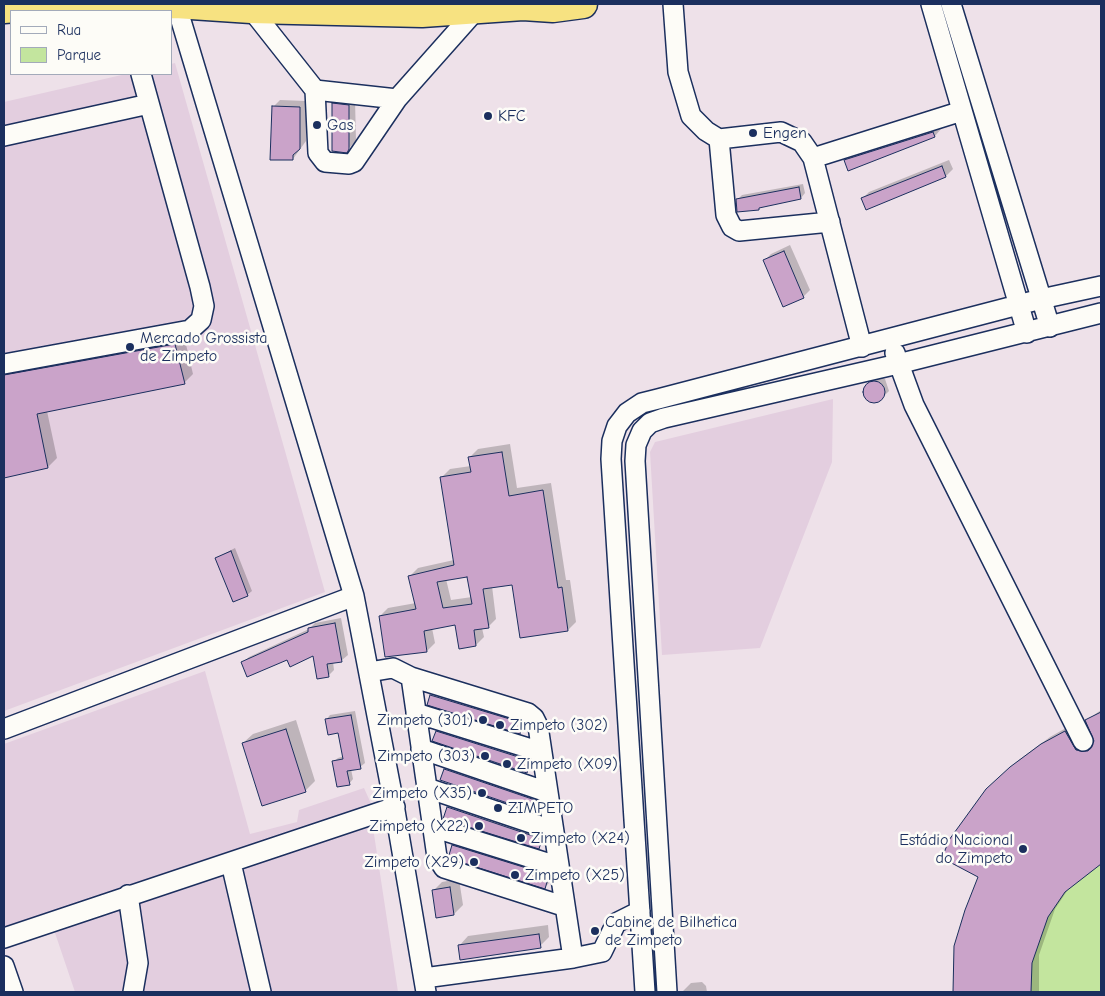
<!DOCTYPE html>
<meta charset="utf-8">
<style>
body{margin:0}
#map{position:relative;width:1105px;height:996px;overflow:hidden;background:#eee1e9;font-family:"Comic Neue",sans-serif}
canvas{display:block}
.frame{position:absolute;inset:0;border:5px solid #1b2f5e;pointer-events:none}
.legend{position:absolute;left:10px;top:10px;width:162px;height:65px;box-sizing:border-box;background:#fdfcf7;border:1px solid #a3aaba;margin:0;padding:6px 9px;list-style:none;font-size:15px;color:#1b2f5e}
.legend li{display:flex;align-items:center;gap:10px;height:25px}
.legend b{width:25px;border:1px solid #a3aaba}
</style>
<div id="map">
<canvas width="1105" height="996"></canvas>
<div class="frame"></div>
<ul class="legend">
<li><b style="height:6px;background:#fdfcf7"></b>Rua</li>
<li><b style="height:14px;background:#c3e59e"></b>Parque</li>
</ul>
</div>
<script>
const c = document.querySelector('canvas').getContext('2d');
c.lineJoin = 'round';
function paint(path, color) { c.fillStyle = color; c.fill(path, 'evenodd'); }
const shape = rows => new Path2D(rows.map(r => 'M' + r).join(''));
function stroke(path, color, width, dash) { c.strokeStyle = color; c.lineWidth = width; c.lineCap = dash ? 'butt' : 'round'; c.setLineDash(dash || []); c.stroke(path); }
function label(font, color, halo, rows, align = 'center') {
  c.font = font + ' "Comic Neue",sans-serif'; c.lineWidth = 5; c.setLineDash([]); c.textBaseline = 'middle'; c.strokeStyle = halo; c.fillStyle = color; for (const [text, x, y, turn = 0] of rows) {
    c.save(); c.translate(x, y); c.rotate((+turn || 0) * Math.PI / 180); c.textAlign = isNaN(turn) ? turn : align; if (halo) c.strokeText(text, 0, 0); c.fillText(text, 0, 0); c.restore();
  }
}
paint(shape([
 [175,63,325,592,4,711,4,102,126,74,171,74,171,64],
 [833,399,832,462,760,648,662,655,650,452,655,442],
 [205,671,250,834,297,822,299,810,364,788,373,808,4,928,4,744],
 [372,821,398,992,140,992,135,902],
 [123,906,133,965,127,992,75,992,53,927]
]), '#e3cedf');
paint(shape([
 [1101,712,1101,992,953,992,954,946,965,910,978,877,942,858,949,840,986,789,1010,767,1041,744]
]), '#c3e59e');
paint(shape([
 [340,97,355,99,356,141,346,151,333,104],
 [280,100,306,101,306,141,293,159,273,107],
 [940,126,941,129,935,136,846,160,852,154],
 [949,160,953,169,946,176,866,208,862,199,869,192],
 [803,184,805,193,801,198,739,212,737,200,742,195],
 [790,245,810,290,803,297,764,261,771,254],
 [184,336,193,374,184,383,47,411,57,458,48,467,4,477,4,369],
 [881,377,885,379,889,391,881,399,871,402,867,400,864,389,871,380],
 [510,444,517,488,551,483,566,580,570,580,576,622,568,630,521,637,513,583,492,586,496,619,488,627,482,628,484,637,476,645,456,624,432,628,435,643,427,651,380,616,388,608,416,603,410,576,418,568,454,560,442,477,450,469,471,466,470,457,478,449],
 [468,576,472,597,451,600,446,579],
 [235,548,252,591,247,595,216,558],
 [341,618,348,655,342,660,333,662,334,670,328,676,314,654,243,662,249,657,309,629,315,623],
 [440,686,529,723,520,732,428,704,431,695],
 [1101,710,1101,862,1071,885,1055,909,1039,955,1039,992,954,992,954,981,979,876,950,840,987,790,1019,760,1050,737,1073,724,1084,743,1094,744,1096,741,1087,720],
 [355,711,365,763,360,767,351,769,353,779,349,784,333,762,338,758,344,756,339,732,326,720,330,715],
 [296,720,315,781,306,790,263,804,243,743,253,734],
 [446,722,539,752,536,763,527,772,437,732],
 [454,760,546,792,543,801,533,811,445,769],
 [458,798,548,838,539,847,445,818,448,807],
 [462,837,558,867,554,878,545,887,453,846],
 [459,879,463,905,454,914,433,891,442,882],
 [548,925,549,937,540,946,459,946,468,936],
 [702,982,706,986,707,992,682,992,691,983]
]), '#0003');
const building = shape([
 [332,103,349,105,349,149,347,153,332,151,332,103],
 [272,106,300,107,300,149,293,155,293,160,270,160,272,106],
 [933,132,935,137,848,171,844,160,933,132],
 [942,166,946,177,866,210,861,198,942,166],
 [799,187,801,199,759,208,759,210,737,212,736,199,799,187],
 [784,251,804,298,783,307,763,260,784,251],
 [175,344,185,384,37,414,48,468,4,478,4,375,175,344],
 '863 392a11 11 0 1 1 22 0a11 11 0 1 1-22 0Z',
 [502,452,509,496,543,490,558,588,562,587,568,631,520,638,512,585,483,589,489,628,474,630,476,646,459,649,455,625,424,631,427,652,385,657,379,616,416,609,408,576,454,565,440,477,471,472,468,457,502,452],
 [467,577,472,604,443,608,437,582,467,577],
 [231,551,248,596,233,602,215,558,231,551],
 [335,623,342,662,327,664,329,677,317,679,313,656,290,667,287,660,247,677,241,662,308,632,308,628,335,623],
 [430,695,523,723,520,734,427,705,430,695],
 [1101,712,1101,864,1065,892,1048,917,1032,963,1031,992,953,992,954,946,965,910,978,877,942,858,949,840,986,789,1010,767,1041,744,1065,731,1076,750,1088,751,1094,741,1085,720,1101,712],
 [351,715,361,769,347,771,350,785,337,787,332,761,343,759,338,733,328,735,325,719,351,715],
 [286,729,306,792,262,806,242,743,286,729],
 [436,731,531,761,527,773,432,741,436,731],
 [444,769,538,801,534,812,440,780,444,769],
 [447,807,542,839,539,849,443,819,447,807],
 [452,845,549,875,545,889,451,859,449,855,452,845],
 [450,887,454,915,436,918,432,890,450,887],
 [539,934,541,948,460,960,458,945,539,934]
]);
paint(building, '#caa3c9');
stroke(building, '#1b2f5e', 1);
const minor = shape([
 [176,4,354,596,393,799,426,992],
 [673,4,678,72,691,116,706,131,719,139,781,132,802,142,813,158,862,347],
 [931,4,1027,333],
 [951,4,1050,327],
 [251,9,315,90,397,99,476,10],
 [315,90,318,153,325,162,349,164,354,162,397,99],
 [4,136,149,104],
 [719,139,726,215,732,227,739,231,830,222],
 [813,158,962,111],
 [895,353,914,405,1083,741],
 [4,364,190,330,201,320,204,306,200,287,141,74],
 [369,672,393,668,411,677,528,713,534,718,538,726,573,958],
 [411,677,437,857,444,868,563,906],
 [416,713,541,752],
 [4,729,354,596],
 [421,749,547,792],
 [427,788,552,830],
 [432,827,557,866],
 [231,863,261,992],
 [128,895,138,963,133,992],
 [4,938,395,807],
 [4,966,13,992],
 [424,978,573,958,602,952,616,923,640,911],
 [645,992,611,459,612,441,617,426,627,413,642,403,658,399,1041,299,1101,286],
 [667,992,635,461,636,445,642,431,650,423,664,418,898,364,1101,313]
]);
const highway = shape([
 [4,9,39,6,176,4,251,9,422,13,523,6,553,8,583,4]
]);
stroke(minor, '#1b2f5e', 22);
stroke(highway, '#1b2f5e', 31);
stroke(minor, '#fdfcf7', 19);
stroke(highway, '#f7e281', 28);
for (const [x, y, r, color] of [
 [488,116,5,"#1b2f5e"],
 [317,125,5,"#1b2f5e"],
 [753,133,5,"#1b2f5e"],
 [130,347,5,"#1b2f5e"],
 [483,720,5,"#1b2f5e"],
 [500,725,5,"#1b2f5e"],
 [485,756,5,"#1b2f5e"],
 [507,764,5,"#1b2f5e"],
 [482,793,5,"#1b2f5e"],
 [498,808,5,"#1b2f5e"],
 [479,826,5,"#1b2f5e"],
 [521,838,5,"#1b2f5e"],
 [1023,849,5,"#1b2f5e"],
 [474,862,5,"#1b2f5e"],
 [515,875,5,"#1b2f5e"],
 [595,931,5,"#1b2f5e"]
]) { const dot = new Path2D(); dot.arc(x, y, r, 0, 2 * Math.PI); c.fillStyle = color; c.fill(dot); stroke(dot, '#fdfcf7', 2); }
label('16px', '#1b2f5e', '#fdfcf7', [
 ["KFC",498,116],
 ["Gas",327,125],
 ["Engen",763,133],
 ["Mercado Grossista",140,338],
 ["de Zimpeto",140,356],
 ["Zimpeto (301)",473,720,"right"],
 ["Zimpeto (302)",510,725],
 ["Zimpeto (303)",475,756,"right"],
 ["Zimpeto (X09)",517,764],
 ["Zimpeto (X35)",472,793,"right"],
 ["ZIMPETO",508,808],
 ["Zimpeto (X22)",469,826,"right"],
 ["Zimpeto (X24)",531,838],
 ["Estádio Nacional",1013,840,"right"],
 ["do Zimpeto",1013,858,"right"],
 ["Zimpeto (X29)",464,862,"right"],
 ["Zimpeto (X25)",525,875],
 ["Cabine de Bilhetica",605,922],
 ["de Zimpeto",605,940]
], 'left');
</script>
